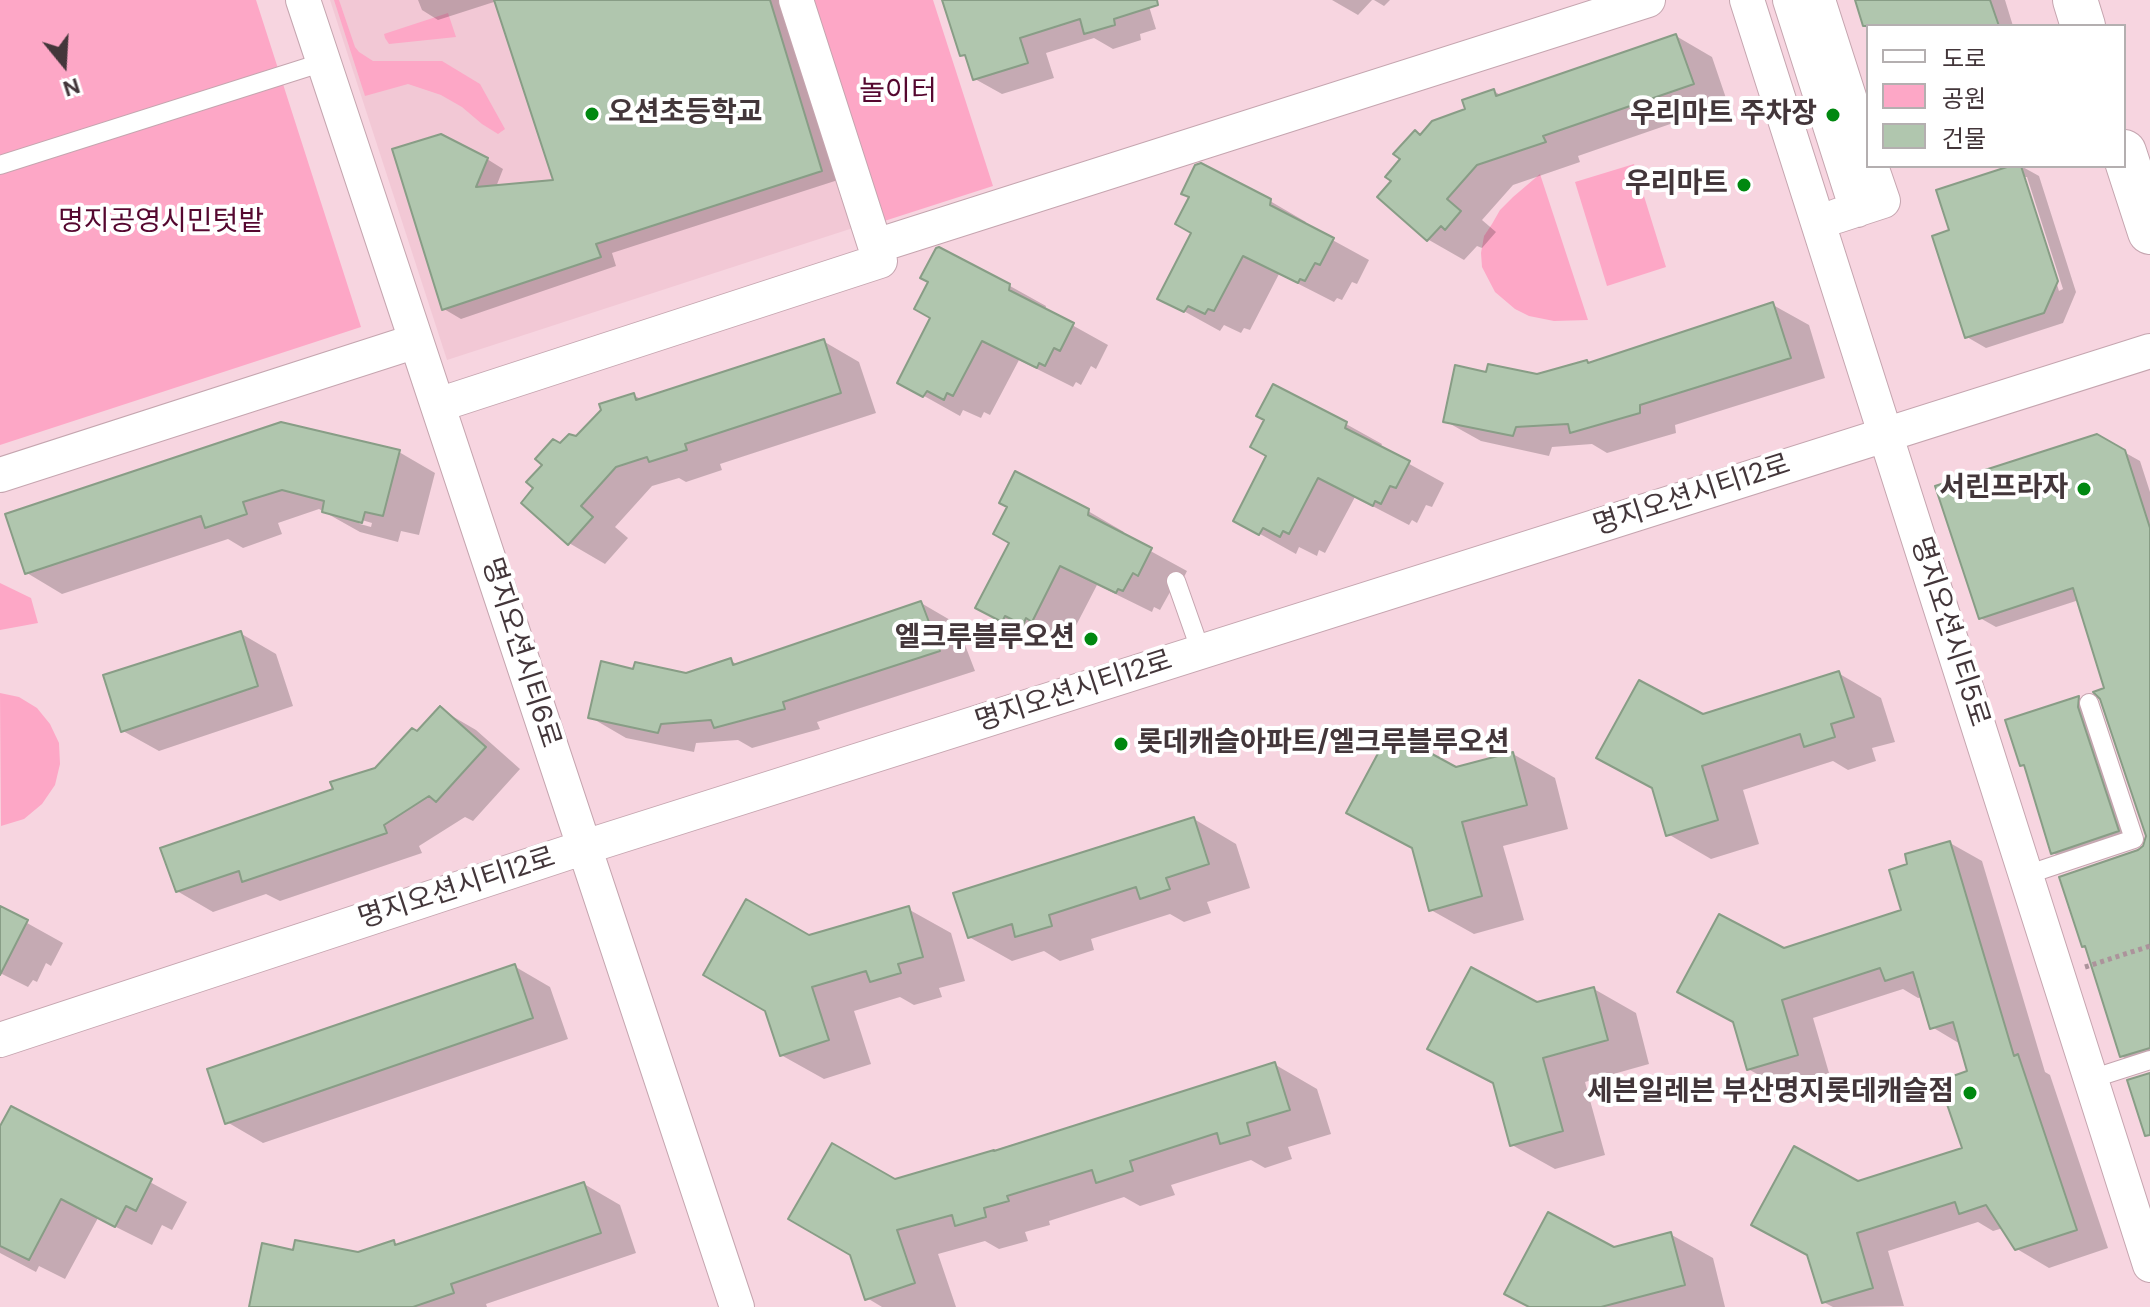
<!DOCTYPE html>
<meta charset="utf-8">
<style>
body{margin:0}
#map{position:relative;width:2150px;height:1307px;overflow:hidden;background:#f7d5e0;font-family:"DM Sans","Noto Sans KR",sans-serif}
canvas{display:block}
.legend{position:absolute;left:1866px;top:24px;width:260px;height:144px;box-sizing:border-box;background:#fff;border:2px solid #b4afb0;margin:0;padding:10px 14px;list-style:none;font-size:24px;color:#43363a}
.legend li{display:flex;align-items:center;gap:16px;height:40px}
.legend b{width:40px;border:2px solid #b4afb0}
.north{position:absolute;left:24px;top:24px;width:80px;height:80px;-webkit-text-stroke:6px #fff;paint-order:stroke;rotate:162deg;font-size:22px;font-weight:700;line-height:32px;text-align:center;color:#43363a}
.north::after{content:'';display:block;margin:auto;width:28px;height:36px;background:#43363a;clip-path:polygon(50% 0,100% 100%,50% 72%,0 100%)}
</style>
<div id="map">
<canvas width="2150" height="1307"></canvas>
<ul class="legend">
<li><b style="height:10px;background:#fff"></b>도로</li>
<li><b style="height:22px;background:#fda7c6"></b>공원</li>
<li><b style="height:22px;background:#b0c6ae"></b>건물</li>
</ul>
<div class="north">N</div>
</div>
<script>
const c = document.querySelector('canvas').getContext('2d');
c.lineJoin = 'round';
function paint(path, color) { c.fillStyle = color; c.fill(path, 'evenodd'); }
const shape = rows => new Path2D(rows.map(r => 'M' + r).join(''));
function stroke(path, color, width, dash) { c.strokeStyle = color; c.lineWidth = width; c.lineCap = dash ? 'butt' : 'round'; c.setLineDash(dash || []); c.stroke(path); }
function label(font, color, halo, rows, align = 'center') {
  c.font = font + ' "DM Sans","Noto Sans KR",sans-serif'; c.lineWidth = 8; c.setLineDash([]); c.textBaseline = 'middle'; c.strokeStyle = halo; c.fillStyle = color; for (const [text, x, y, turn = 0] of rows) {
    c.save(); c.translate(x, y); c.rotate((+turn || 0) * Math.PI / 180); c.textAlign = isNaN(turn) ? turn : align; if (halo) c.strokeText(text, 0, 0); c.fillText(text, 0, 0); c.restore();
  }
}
paint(shape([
 [330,0,779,0,853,228,447,360]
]), '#f2c8d5');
paint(shape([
 [0,0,256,0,361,327,0,445],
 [334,0,339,0,355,47,359,52,373,61,442,61,480,84,505,129,498,134,482,124,462,107,441,95,408,84,365,96],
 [803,0,933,0,993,186,875,224],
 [448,13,456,37,389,44,385,38,384,34],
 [1634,164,1666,267,1607,286,1575,182],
 [1540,174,1588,320,1554,321,1529,316,1515,309,1495,292,1482,267,1481,253,1484,236,1492,224,1500,210,1513,197],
 [0,583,31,598,38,623,0,630],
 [0,693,19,697,37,708,50,724,59,743,60,764,55,785,42,804,24,819,1,826]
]), '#fda7c6');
paint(shape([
 [418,0,782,0,838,180,612,253,616,266,461,319,444,309,395,150,487,159,503,169,496,187,555,182,497,1,438,20,422,10],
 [944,0,1147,0,1156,29,1140,34,1141,40,1113,49,1094,38,1046,53,1054,78,1002,94,975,79,968,58,962,54],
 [1332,0,1372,0,1358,15],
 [1374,0,1390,0,1384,6],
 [1857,0,2005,0,2013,26,1868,26,1868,34],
 [1676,36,1712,57,1728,104,1578,156,1580,162,1513,185,1482,220,1496,232,1482,248,1477,246,1464,260,1429,240,1380,197,1394,181,1415,132,1422,136,1468,111,1494,91,1502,96],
 [2017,166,2021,166,2039,176,2076,292,2063,323,1986,348,1967,337,1951,232],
 [2023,177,2027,177,2063,289,2059,291],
 [1270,201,1306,222,1305,225,1369,260,1357,284,1352,282,1342,300,1337,298,1334,302,1279,274,1250,330,1244,328,1241,333,1224,325,1220,331,1160,298],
 [1010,286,1046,306,1045,310,1108,345,1096,369,1091,366,1081,385,1076,382,1073,387,1019,360,990,415,984,412,981,418,963,410,960,416,899,382],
 [1773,305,1809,325,1825,378,1675,425,1676,433,1607,453,1592,444,1552,447,1549,456,1481,441,1445,421,1488,374,1537,376,1587,362,1591,364],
 [823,341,859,362,876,413,720,464,722,470,686,482,679,478,652,486,615,527,628,538,605,564,569,543,536,488,560,445,577,439,633,395,643,400],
 [1346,424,1382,444,1380,448,1444,483,1432,507,1426,505,1417,523,1412,520,1409,525,1355,497,1325,553,1319,550,1317,556,1299,547,1296,554,1235,520],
 [2097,437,2140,461,2150,492,2150,1060,2137,1065,2121,1056,2088,948,2083,945,2139,852,2148,841,2107,689,2079,600,1996,627,1980,618],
 [399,452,435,473,419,535,401,531,398,542,360,532,319,509,278,523,282,534,243,548,228,539,62,594,27,573,7,515],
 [355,518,372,523,371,527,360,524],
 [1088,511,1124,532,1123,536,1187,571,1175,595,1170,592,1160,610,1154,607,1152,612,1097,585,1068,641,1062,637,1059,644,1042,635,1038,641,978,608],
 [921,603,957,624,975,671,817,722,820,729,752,748,738,740,696,743,694,752,626,738,590,717,635,671,686,675,730,660,738,665],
 [240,633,276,654,293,706,159,751,123,731],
 [1838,673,1881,698,1895,742,1872,748,1876,761,1848,770,1833,761,1743,790,1759,844,1711,859,1668,834,1703,716],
 [2079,698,2093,706,2132,839,2067,861,2053,853,2027,768,2022,765,2008,722],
 [440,709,476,730,520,769,473,821,465,817,419,846,422,853,280,901,266,894,213,912,177,891,335,790,376,769,418,734],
 [1513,754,1555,778,1568,829,1503,846,1524,920,1474,934,1431,910,1414,849,1456,769],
 [1194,819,1236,844,1250,888,1207,902,1211,913,1184,922,1170,914,1091,939,1094,950,1060,961,1044,951,1012,961,969,937],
 [1950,843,1982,861,2045,1072,2050,1075,2108,1248,2049,1268,2017,1249,2003,1228,1993,1231,1978,1222,1888,1251,1904,1306,1833,1307,1823,1302,1858,1183,1964,1149,1970,1073,1962,1045,1932,1027,1923,997,1918,998,1903,989,1813,1018,1829,1073,1781,1087,1748,1069,1783,950,1904,912,1910,865],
 [0,908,63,943,51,966,46,963,37,982,33,980,28,987,0,973],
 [908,909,951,933,965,981,939,988,942,997,914,1005,900,997,854,1011,871,1064,824,1079,781,1055,809,937],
 [514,966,550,987,568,1039,263,1143,227,1122],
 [1594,989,1636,1013,1649,1064,1585,1082,1605,1155,1555,1169,1512,1145,1495,1084,1430,1048,1537,1004],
 [1274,1064,1317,1089,1331,1134,1288,1147,1292,1159,1265,1168,1251,1160,1171,1185,1175,1195,1140,1206,1124,1197,1049,1221,1050,1225,1025,1232,1028,1241,999,1249,985,1241,938,1254,956,1307,882,1307,867,1298,894,1181],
 [12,1108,187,1202,172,1230,162,1225,152,1245,98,1218,65,1279,39,1266,36,1272,0,1253,0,1130],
 [584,1184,620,1205,636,1253,486,1304,487,1307,254,1307,294,1252,359,1254,393,1242,400,1246],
 [1670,1234,1713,1258,1725,1307,1531,1307,1614,1249]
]), '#0003');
const building = shape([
 [494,0,770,0,822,171,596,244,601,257,442,310,392,149,441,134,488,158,476,187,553,180,494,0],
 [942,0,1157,0,1158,5,1114,19,1115,25,1084,34,1080,19,1020,38,1028,63,973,80,965,55,960,56,942,0],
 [1855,0,1990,0,1999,26,1863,26,1855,0],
 [1676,34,1694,84,1543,136,1546,142,1477,165,1447,199,1461,211,1445,230,1441,226,1427,241,1377,197,1391,181,1385,177,1400,159,1393,154,1415,130,1420,135,1432,121,1465,109,1462,100,1494,89,1496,96,1676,34],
 [1201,163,1271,199,1270,205,1334,238,1320,265,1315,263,1305,281,1300,279,1298,283,1243,256,1214,311,1208,309,1205,314,1188,306,1184,312,1157,299,1191,233,1175,224,1189,197,1181,194,1195,165,1201,163],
 [2010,166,2021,166,2058,281,2044,313,1965,338,1932,236,1949,230,1936,190,2010,166],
 [939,247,1010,284,1009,290,1074,323,1060,351,1054,348,1045,366,1039,363,1037,368,982,341,953,396,947,393,944,400,927,391,923,397,897,383,930,318,914,309,928,282,920,278,936,248,939,247],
 [1773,302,1791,358,1640,405,1640,413,1570,433,1568,424,1516,427,1513,436,1443,422,1455,365,1486,372,1488,364,1537,374,1587,360,1588,363,1773,302],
 [824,339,841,393,685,444,687,450,649,462,647,457,616,467,581,506,593,517,568,545,521,503,533,488,526,482,542,465,535,459,553,439,560,443,569,434,576,436,601,410,599,404,634,393,636,400,824,339],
 [1273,384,1347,422,1345,428,1410,461,1396,488,1390,486,1381,504,1375,501,1373,506,1318,478,1289,534,1283,531,1280,537,1263,528,1259,535,1233,521,1266,456,1250,447,1264,420,1256,416,1273,384],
 [281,422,400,450,383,516,365,512,362,523,322,512,324,501,282,490,243,502,247,514,205,528,201,516,25,574,5,514,281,422],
 [2097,434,2125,450,2150,528,2150,1048,2120,1057,2085,946,2082,947,2059,877,2138,850,2143,846,2146,836,2100,699,2093,692,2104,688,2073,588,1979,619,1935,486,2097,434],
 [1015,471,1089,509,1088,515,1152,548,1138,576,1133,573,1123,591,1118,589,1116,593,1060,566,1032,622,1026,618,1023,625,1005,616,1002,622,975,608,1009,543,993,534,1007,507,999,503,1015,471],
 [921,601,940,651,783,702,785,709,714,728,711,720,661,724,658,733,588,718,601,661,633,669,635,662,686,673,731,658,733,665,921,601],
 [241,631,258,686,121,732,103,675,241,631],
 [1839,671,1854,717,1831,724,1835,737,1804,747,1800,734,1702,766,1718,820,1666,836,1652,788,1596,758,1639,680,1703,714,1839,671],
 [2079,696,2078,707,2119,831,2051,854,2024,765,2020,766,2005,720,2079,696],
 [440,706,486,747,436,802,429,796,384,825,387,833,242,882,239,871,176,892,160,848,333,789,330,782,375,768,412,728,417,731,440,706],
 [1390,731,1456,767,1513,752,1527,805,1462,822,1482,896,1429,911,1412,848,1346,813,1390,731],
 [1194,817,1209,864,1166,878,1170,889,1140,899,1136,887,1049,915,1052,926,1015,937,1012,924,968,938,953,893,1194,817],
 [1950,841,2014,1056,2018,1054,2077,1230,2015,1250,1986,1205,1959,1214,1955,1202,1857,1233,1873,1288,1822,1303,1807,1255,1751,1225,1794,1146,1858,1181,1962,1148,1939,1081,1967,1071,1953,1022,1930,1029,1913,972,1885,981,1880,968,1782,1000,1798,1055,1747,1070,1733,1022,1677,992,1719,914,1784,948,1901,910,1889,870,1907,864,1905,854,1950,841],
 [746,899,809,935,909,906,923,957,898,964,901,973,870,982,866,971,812,987,829,1040,780,1056,765,1011,703,975,746,899],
 [0,906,28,920,0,975,0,906],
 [515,964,533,1018,225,1124,207,1069,515,964],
 [1471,967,1537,1002,1594,987,1608,1040,1543,1058,1563,1131,1510,1146,1493,1083,1427,1049,1471,967],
 [1275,1062,1290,1110,1247,1123,1250,1135,1220,1144,1217,1133,1130,1161,1133,1171,1096,1183,1092,1170,1007,1196,1009,1201,984,1208,986,1217,955,1226,952,1215,897,1230,915,1283,865,1300,850,1255,788,1219,832,1143,895,1179,994,1150,994,1151,1275,1062],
 [2150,1073,2150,1135,2145,1136,2127,1080,2150,1073],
 [11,1106,152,1179,136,1211,126,1206,115,1227,61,1199,29,1260,0,1246,0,1126,11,1106],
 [584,1182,601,1233,451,1284,454,1293,413,1307,249,1307,262,1243,293,1250,295,1240,358,1252,394,1240,395,1245,584,1182],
 [1548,1212,1614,1247,1671,1232,1685,1285,1601,1307,1529,1307,1504,1294,1548,1212]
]);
paint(building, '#b0c6ae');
stroke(building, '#889d86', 2);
const service = shape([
 [0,165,324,62],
 [1176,581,1201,652],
 [2026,875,2134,839,2089,703],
 [2091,1079,2150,1060]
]);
const minor = shape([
 [303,0,737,1307],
 [1747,0,2150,1265],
 [1790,0,1857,210],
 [1818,0,1868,156],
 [1837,216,1883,201,1871,166],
 [876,246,1648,0],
 [438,405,880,261,796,0],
 [0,475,416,341],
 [0,1040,585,847,2150,351]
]);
const secondary = shape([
 [2075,0,2083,26],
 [2124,152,2150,232]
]);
stroke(service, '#c5a5af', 20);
stroke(minor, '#c5a5af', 36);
stroke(secondary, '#c5a5af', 46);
stroke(shape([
 [2085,967,2150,946]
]), '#ac939b', 5, [4, 4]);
stroke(service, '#fff', 18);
stroke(minor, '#fff', 34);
stroke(secondary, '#fff', 44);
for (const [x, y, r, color] of [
 [592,114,8,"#008810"],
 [1833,115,8,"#008810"],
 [1744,185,8,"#008810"],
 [2084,489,8,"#008810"],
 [1091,639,8,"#008810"],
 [1121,744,8,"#008810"],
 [1970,1093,8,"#008810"]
]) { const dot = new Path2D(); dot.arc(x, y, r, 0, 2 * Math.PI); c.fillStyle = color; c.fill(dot); stroke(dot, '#fff', 3); }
label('28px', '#55072f', '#fff', [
 ["놀이터",898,93],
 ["명지공영시민텃밭",161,223]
]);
label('bold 28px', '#43363a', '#fff', [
 ["오션초등학교",608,114,"left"],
 ["우리마트 주차장",1817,115],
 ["우리마트",1728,185],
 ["서린프라자",2068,489],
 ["엘크루블루오션",1075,639],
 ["롯데캐슬아파트/엘크루블루오션",1137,744,"left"],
 ["세븐일레븐 부산명지롯데캐슬점",1954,1093]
], 'right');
label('28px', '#43363a', '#fff', [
 ["명지오션시티12로",1692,496,-18],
 ["명지오션시티5로",1949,632,72],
 ["명지오션시티6로",520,653,72],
 ["명지오션시티12로",1074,692,-18],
 ["명지오션시티12로",457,889,-18]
]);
</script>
